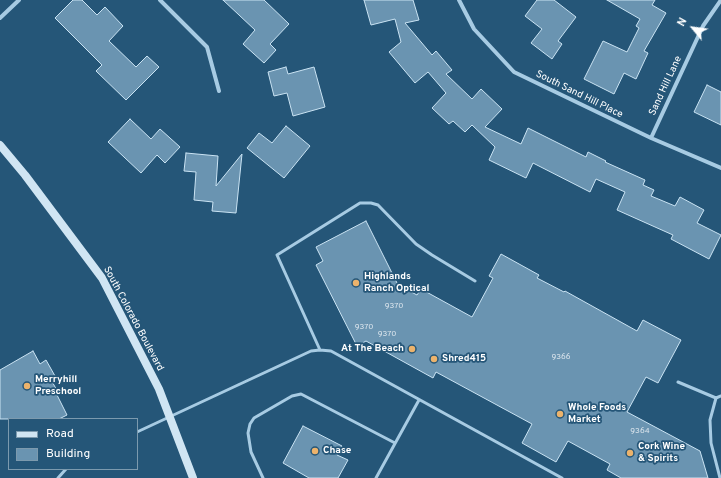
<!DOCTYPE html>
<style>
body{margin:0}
#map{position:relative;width:721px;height:478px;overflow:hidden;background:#255678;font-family:Overpass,sans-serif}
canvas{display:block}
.legend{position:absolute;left:8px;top:418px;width:130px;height:52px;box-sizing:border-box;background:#255678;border:1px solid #7c9aae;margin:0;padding:5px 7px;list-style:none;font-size:12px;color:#fff}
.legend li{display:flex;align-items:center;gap:8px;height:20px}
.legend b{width:20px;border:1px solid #7c9aae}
.north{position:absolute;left:673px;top:8px;width:40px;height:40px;-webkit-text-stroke:3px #255678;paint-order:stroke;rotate:299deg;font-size:11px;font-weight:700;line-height:16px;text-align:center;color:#fff}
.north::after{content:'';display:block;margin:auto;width:14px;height:18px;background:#fff;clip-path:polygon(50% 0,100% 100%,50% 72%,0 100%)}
</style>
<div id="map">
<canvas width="721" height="478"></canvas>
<ul class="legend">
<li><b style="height:5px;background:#d0e5f3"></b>Road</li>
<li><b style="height:11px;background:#6a94b1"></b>Building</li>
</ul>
<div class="north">N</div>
</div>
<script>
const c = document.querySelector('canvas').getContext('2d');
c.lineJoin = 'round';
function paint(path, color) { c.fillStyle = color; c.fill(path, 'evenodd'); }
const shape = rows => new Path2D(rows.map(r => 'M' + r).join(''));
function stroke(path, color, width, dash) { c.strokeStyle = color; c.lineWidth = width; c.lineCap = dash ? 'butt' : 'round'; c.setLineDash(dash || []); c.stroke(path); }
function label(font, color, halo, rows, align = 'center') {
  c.font = font + ' Overpass,sans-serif'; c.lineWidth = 3.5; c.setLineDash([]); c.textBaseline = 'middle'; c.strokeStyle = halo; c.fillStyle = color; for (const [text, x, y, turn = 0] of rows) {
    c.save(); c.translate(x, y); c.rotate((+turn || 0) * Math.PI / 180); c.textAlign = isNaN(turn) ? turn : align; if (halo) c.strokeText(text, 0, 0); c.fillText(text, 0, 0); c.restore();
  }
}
const building = shape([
 [73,0,82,0,97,15,105,7,123,26,109,41,136,67,147,56,159,67,126,100,96,71,102,65,55,18,73,0],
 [223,0,264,0,289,24,270,44,276,50,264,63,243,44,255,30,223,0],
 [364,0,413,0,419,20,405,23,432,55,436,51,452,70,446,74,472,99,481,89,502,109,485,127,521,144,528,128,586,157,588,152,606,161,605,162,645,180,643,185,654,190,651,196,675,206,680,197,704,210,697,223,721,235,709,259,671,239,673,235,617,210,625,192,596,179,590,192,533,163,526,178,489,160,495,147,472,125,465,132,453,121,449,124,432,108,446,93,428,72,415,83,389,52,401,42,395,19,371,25,364,0],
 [537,0,554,0,576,17,558,41,562,44,552,59,531,43,542,29,525,16,537,0],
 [607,0,655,0,652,5,666,13,644,51,648,53,636,79,624,73,614,94,584,79,603,41,627,52,639,28,636,26,640,19,607,0],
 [286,67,288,74,314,67,325,107,293,116,287,93,274,96,268,72,286,67],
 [707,85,721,92,721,125,694,112,707,85],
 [130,119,151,139,160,129,180,147,165,163,157,155,141,173,108,142,130,119],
 [286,126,310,146,284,178,247,148,259,133,272,143,286,126],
 [186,153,218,156,216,186,242,154,236,213,212,211,213,202,194,200,196,172,184,171,186,153],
 [366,221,398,285,417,295,421,289,472,317,493,278,489,276,501,254,539,275,537,278,564,292,565,291,637,331,643,320,681,340,658,383,646,377,627,412,700,451,708,478,621,478,607,470,610,464,568,441,556,462,522,443,532,424,436,372,433,378,366,341,357,346,316,265,323,261,316,247,366,221],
 [33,351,40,364,46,360,55,376,50,378,59,394,57,395,67,415,59,419,0,419,0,370,33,351],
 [303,426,342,446,337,455,348,460,338,478,309,478,283,463,303,426]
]);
paint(building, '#6a94b1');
stroke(building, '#cae3f3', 1);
stroke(shape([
 [320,350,277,255,360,203,371,203,378,205,416,244,432,255,475,281],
 [678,382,716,398,721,396],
 [716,398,710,420,711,443,720,478],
 [137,432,311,351,320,350,331,351,562,478],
 [58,478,66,469],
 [263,478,251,452,248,433,250,424,254,418,292,396,301,394,395,443],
 [376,478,419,400]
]), '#a7cbe3', 3);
stroke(shape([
 [160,0,207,47,219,91],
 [459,0,474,29,514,72,651,138,721,168],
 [0,18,19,0],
 [651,138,703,26,721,0]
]), '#a7cbe3', 4);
stroke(shape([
 [0,145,25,175,102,278,159,389,193,478]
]), '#d0e5f3', 8);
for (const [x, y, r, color] of [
 [356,283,4,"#ecb36c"],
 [412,349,4,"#ecb36c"],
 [434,359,4,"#ecb36c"],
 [27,386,4,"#ecb36c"],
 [560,414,4,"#ecb36c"],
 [315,451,4,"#ecb36c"],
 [630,453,4,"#ecb36c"]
]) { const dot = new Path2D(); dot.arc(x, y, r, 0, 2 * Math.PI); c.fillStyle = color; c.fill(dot); stroke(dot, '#255678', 1.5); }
label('8px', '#dae4ec', null, [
 ["9370",394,306],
 ["9370",364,327],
 ["9370",387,334],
 ["9366",561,357],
 ["9364",640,431]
]);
label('10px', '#fff', '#255678', [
 ["Sand Hill Lane",666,86,-65],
 ["South Sand Hill Place",579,95,26],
 ["South Colorado Boulevard",133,319,62]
]);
label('bold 10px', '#fff', '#255678', [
 ["Highlands",364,277],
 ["Ranch Optical",364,289],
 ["At The Beach",404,349,"right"],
 ["Shred415",442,359],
 ["Merryhill",35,380],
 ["Preschool",35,392],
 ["Whole Foods",568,408],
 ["Market",568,420],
 ["Cork Wine",638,447],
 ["& Spirits",638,459],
 ["Chase",323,451]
], 'left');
</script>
